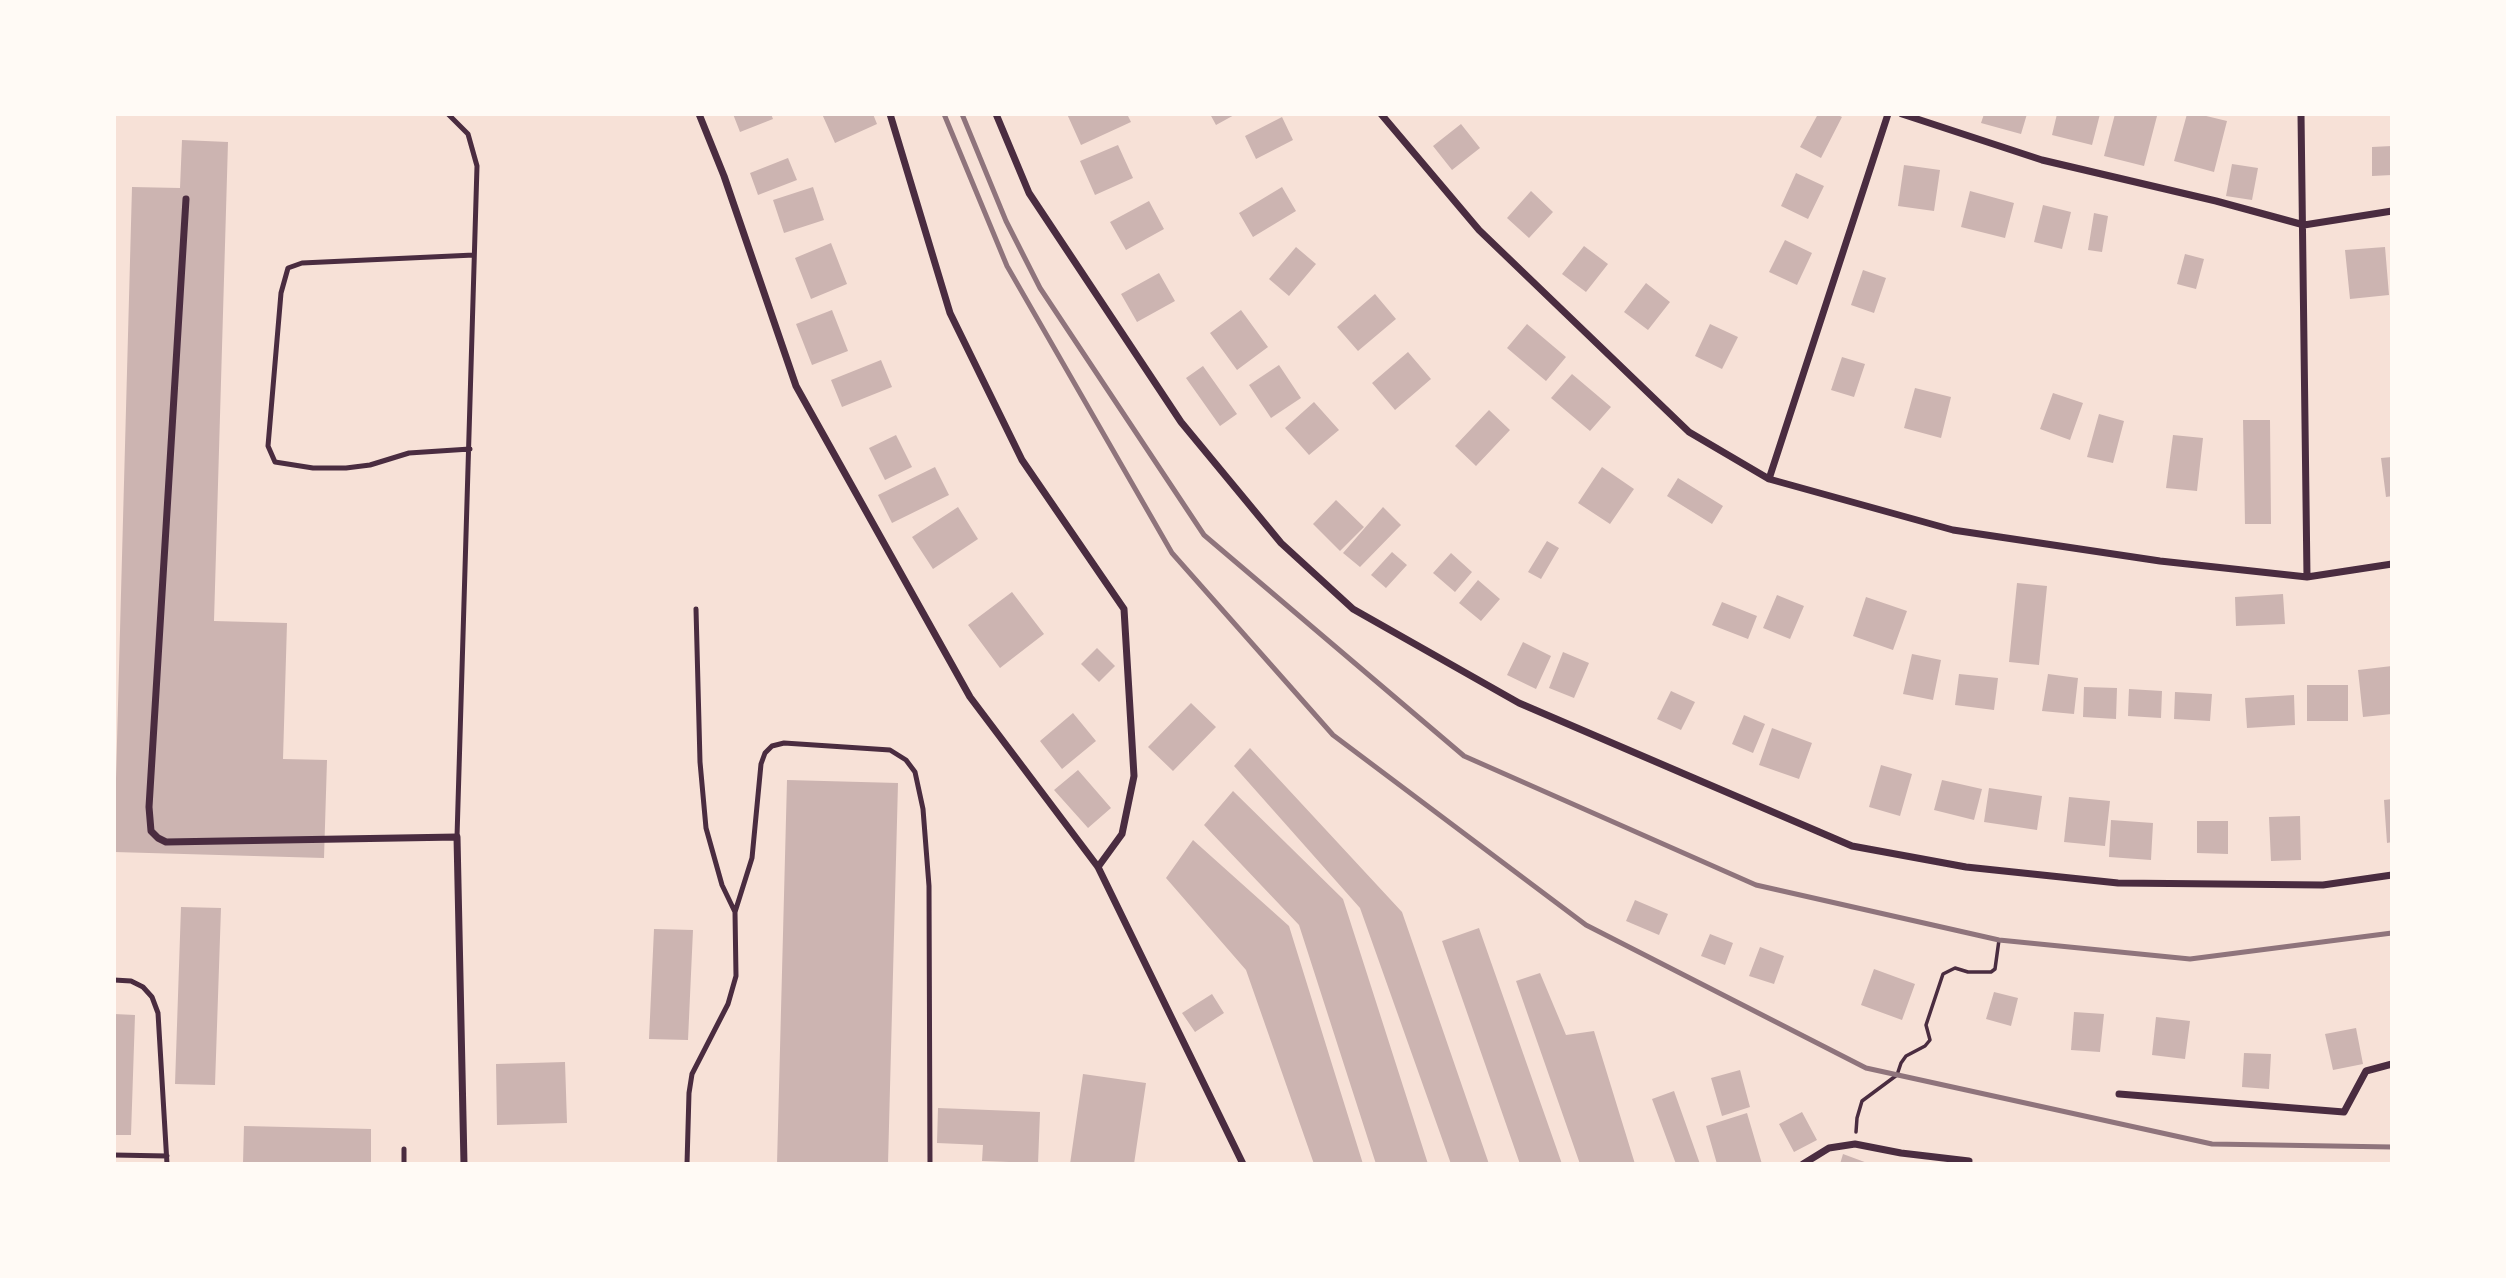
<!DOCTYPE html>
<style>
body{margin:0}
#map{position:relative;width:2506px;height:1278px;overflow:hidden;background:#f7e1d7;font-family:Barlow,sans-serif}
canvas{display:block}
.frame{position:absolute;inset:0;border:116px solid #fffaf5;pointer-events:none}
</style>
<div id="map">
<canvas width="2506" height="1278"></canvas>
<div class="frame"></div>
</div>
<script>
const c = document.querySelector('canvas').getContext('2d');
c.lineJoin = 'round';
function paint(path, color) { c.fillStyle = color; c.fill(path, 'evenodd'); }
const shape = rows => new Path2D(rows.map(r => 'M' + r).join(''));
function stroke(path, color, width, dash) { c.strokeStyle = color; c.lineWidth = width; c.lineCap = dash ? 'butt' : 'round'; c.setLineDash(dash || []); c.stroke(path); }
paint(shape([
 [733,114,771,114,773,119,740,132],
 [822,114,873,114,877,124,835,143],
 [1067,114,1127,114,1131,122,1081,145],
 [1210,114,1236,114,1216,125],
 [1818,114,1836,114,1842,117,1821,158,1800,147],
 [1984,114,2027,114,2021,134,1981,123],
 [2057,114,2100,114,2092,145,2052,135],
 [2115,114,2157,116,2144,166,2104,156],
 [2187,114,2198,114,2227,121,2214,172,2174,161],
 [1282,117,1293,140,1256,159,1245,136],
 [1461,124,1480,148,1452,170,1433,146],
 [182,140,228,142,214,621,287,623,283,759,327,760,324,858,114,852,132,187,180,188],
 [1118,145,1133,178,1095,195,1080,161],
 [2392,146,2392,175,2372,176,2372,147],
 [788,158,797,180,758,195,750,173],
 [2232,164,2258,168,2252,200,2226,196],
 [1904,165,1940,170,1934,211,1898,206],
 [1796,173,1824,186,1808,219,1781,206],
 [813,187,824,220,784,233,773,200],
 [1282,187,1296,211,1253,237,1239,213],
 [1531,191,1553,212,1529,238,1507,218],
 [1970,191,2014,203,2005,238,1961,227],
 [1149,201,1164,229,1126,250,1110,222],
 [2043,205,2071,212,2062,249,2034,242],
 [2094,213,2108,216,2102,252,2088,250],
 [1785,240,1812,253,1797,285,1769,272],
 [831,243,847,284,811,299,795,258],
 [1584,246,1608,264,1586,292,1562,274],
 [1296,247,1316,264,1289,296,1269,279],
 [2385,247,2389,295,2350,299,2345,250],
 [2185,254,2204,259,2196,289,2177,284],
 [1863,270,1886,278,1874,313,1851,305],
 [1159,273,1175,301,1137,322,1121,294],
 [1646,283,1670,302,1648,330,1624,312],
 [1375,294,1396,319,1358,351,1337,327],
 [832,310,848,351,812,365,796,324],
 [1241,310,1268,347,1237,370,1210,333],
 [1527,324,1566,357,1546,381,1507,348],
 [1710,324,1738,337,1722,369,1695,356],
 [1408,352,1431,379,1395,410,1372,383],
 [1842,357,1865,364,1854,397,1831,390],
 [881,360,892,387,842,407,831,380],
 [1279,365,1301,398,1271,418,1249,385],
 [1203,366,1237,414,1220,426,1186,378],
 [1572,374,1611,407,1590,431,1551,398],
 [1915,388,1951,397,1941,438,1904,428],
 [2053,393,2083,403,2070,440,2040,429],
 [1314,402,1339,430,1309,455,1285,428],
 [1489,410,1510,430,1476,466,1455,446],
 [2099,414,2124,421,2113,463,2087,457],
 [2243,420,2270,420,2271,524,2245,524],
 [896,435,912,467,885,480,869,448],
 [2173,435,2203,438,2197,491,2166,488],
 [2392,457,2392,496,2386,497,2381,458],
 [935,467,949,495,892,523,878,495],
 [1602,467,1634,489,1610,524,1578,503],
 [1678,478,1723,506,1712,524,1667,496],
 [1336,500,1364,527,1340,551,1313,524],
 [958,507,978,539,933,569,912,537],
 [1383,507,1401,525,1360,567,1343,553],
 [1547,541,1559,548,1541,579,1528,572],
 [1392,552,1407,565,1386,588,1371,575],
 [1451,553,1472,572,1455,592,1433,573],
 [1478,580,1500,599,1481,621,1459,603],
 [2017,583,2047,586,2039,665,2009,662],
 [1012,592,1044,634,1000,668,968,625],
 [2283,594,2285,624,2236,626,2235,597],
 [1777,595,1804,606,1790,639,1763,628],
 [1866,597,1907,611,1893,650,1853,636],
 [1722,602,1757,616,1748,639,1712,625],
 [1523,642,1551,656,1536,689,1507,675],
 [1097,648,1115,666,1099,682,1081,664],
 [1563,652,1589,663,1574,698,1549,688],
 [1912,654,1941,660,1933,700,1903,694],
 [2392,666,2392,714,2363,717,2358,670],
 [1959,674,1998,678,1994,710,1955,705],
 [2048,674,2078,678,2074,714,2042,711],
 [2307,685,2348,685,2348,721,2307,721],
 [2084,687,2117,688,2116,719,2083,717],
 [2129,689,2162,691,2161,718,2128,716],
 [1671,691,1695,702,1681,730,1657,719],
 [2175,692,2212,694,2210,721,2174,719],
 [2294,695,2295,725,2247,728,2245,698],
 [1191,703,1216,727,1173,771,1148,747],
 [1073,713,1096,741,1062,769,1040,741],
 [1744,715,1765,724,1753,753,1732,744],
 [1772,728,1812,743,1799,779,1759,765],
 [1250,748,1402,912,1489,1164,1451,1164,1360,908,1234,766],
 [1881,765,1912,774,1900,816,1869,807],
 [1078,770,1111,808,1088,828,1054,790],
 [787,780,898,783,888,1164,777,1164],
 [1942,780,1982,789,1974,820,1934,810],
 [1989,788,2042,796,2037,830,1984,822],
 [1233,791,1343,899,1428,1164,1376,1164,1299,925,1204,825],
 [2069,797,2110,801,2105,846,2064,842],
 [2392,799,2392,842,2387,843,2384,800],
 [2300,816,2301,860,2271,861,2269,817],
 [2111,820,2153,823,2151,860,2109,857],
 [2197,821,2228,821,2228,854,2197,853],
 [1193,840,1289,926,1363,1164,1314,1164,1246,970,1166,878],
 [1635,900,1668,914,1659,935,1626,921],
 [181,907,221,908,215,1085,175,1084],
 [1479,928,1562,1164,1520,1164,1442,941],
 [654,929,693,930,688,1040,649,1039],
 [1710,934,1733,943,1725,965,1701,956],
 [1760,947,1784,956,1774,984,1749,976],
 [1874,969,1915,984,1902,1020,1861,1005],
 [1540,973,1566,1035,1594,1031,1635,1164,1580,1164,1516,981],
 [1994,992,2018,998,2011,1026,1986,1019],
 [1212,994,1224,1013,1195,1032,1182,1013],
 [2074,1012,2104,1014,2100,1052,2071,1050],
 [114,1014,135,1015,131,1135,114,1135],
 [2156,1017,2190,1021,2185,1059,2152,1055],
 [2356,1028,2363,1064,2333,1070,2325,1034],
 [2244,1053,2271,1054,2269,1089,2242,1087],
 [565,1062,567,1123,497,1125,496,1064],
 [1740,1070,1750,1107,1722,1116,1711,1078],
 [1083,1074,1146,1083,1134,1164,1070,1164],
 [1674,1091,1700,1164,1676,1164,1652,1099],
 [938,1108,1040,1112,1038,1164,1009,1164,1009,1162,982,1161,983,1145,937,1143],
 [1802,1112,1817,1140,1794,1152,1779,1124],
 [1747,1113,1762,1164,1717,1164,1706,1126],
 [244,1126,371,1129,371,1164,243,1163],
 [1843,1154,1870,1164,1840,1164]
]), '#ccb4b1');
stroke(shape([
 [1856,1132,1857,1118,1862,1101,1897,1075,1901,1063,1906,1056,1925,1046,1930,1040,1926,1025,1943,974,1955,968,1968,972,1991,972,1995,969,1999,940]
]), '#4a2c40', 3.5);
stroke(shape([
 [448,114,468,134,477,166,457,837],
 [470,449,409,453,370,465,346,468,313,468,275,462,268,446,281,293,288,268,302,263,474,255],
 [696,609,700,762,706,828,722,885,735,912],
 [114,980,131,981,143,987,152,997,158,1013,167,1164],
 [404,1149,404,1164],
 [114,1155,167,1156],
 [687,1164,689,1093,692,1074,728,1004,736,976,735,912,752,858,761,764,765,753,772,746,784,743,890,750,906,760,915,772,923,809,929,886,930,1164]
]), '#4a2c40', 5);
stroke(shape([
 [699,114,724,176,796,386,970,697,1098,867,1243,1164],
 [890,114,950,313,1022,460,1124,609,1134,776,1122,834,1098,867],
 [996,114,1029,193,1181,422,1281,543,1353,609,1519,703,1852,846,1966,867,2118,883,2323,885,2392,875],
 [1381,114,1479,230,1689,432,1769,479,1953,530,2160,561,2307,577,2392,564],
 [1902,114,2042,160,2216,201,2304,225,2392,211],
 [2301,114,2307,577],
 [186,199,149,807,151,831,158,838,166,842,457,837,464,1164],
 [1769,479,1888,114],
 [2119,1094,2344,1112,2366,1071,2392,1064],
 [1803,1164,1829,1148,1855,1144,1901,1153,1969,1161]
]), '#4a2c40', 7);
stroke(shape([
 [944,114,1007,266,1172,553,1333,735,1586,925,1866,1068,2212,1144,2392,1147],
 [962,114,1006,221,1040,288,1204,535,1464,756,1756,885,1999,940,2190,959,2392,933]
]), '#8f747c', 5);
</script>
